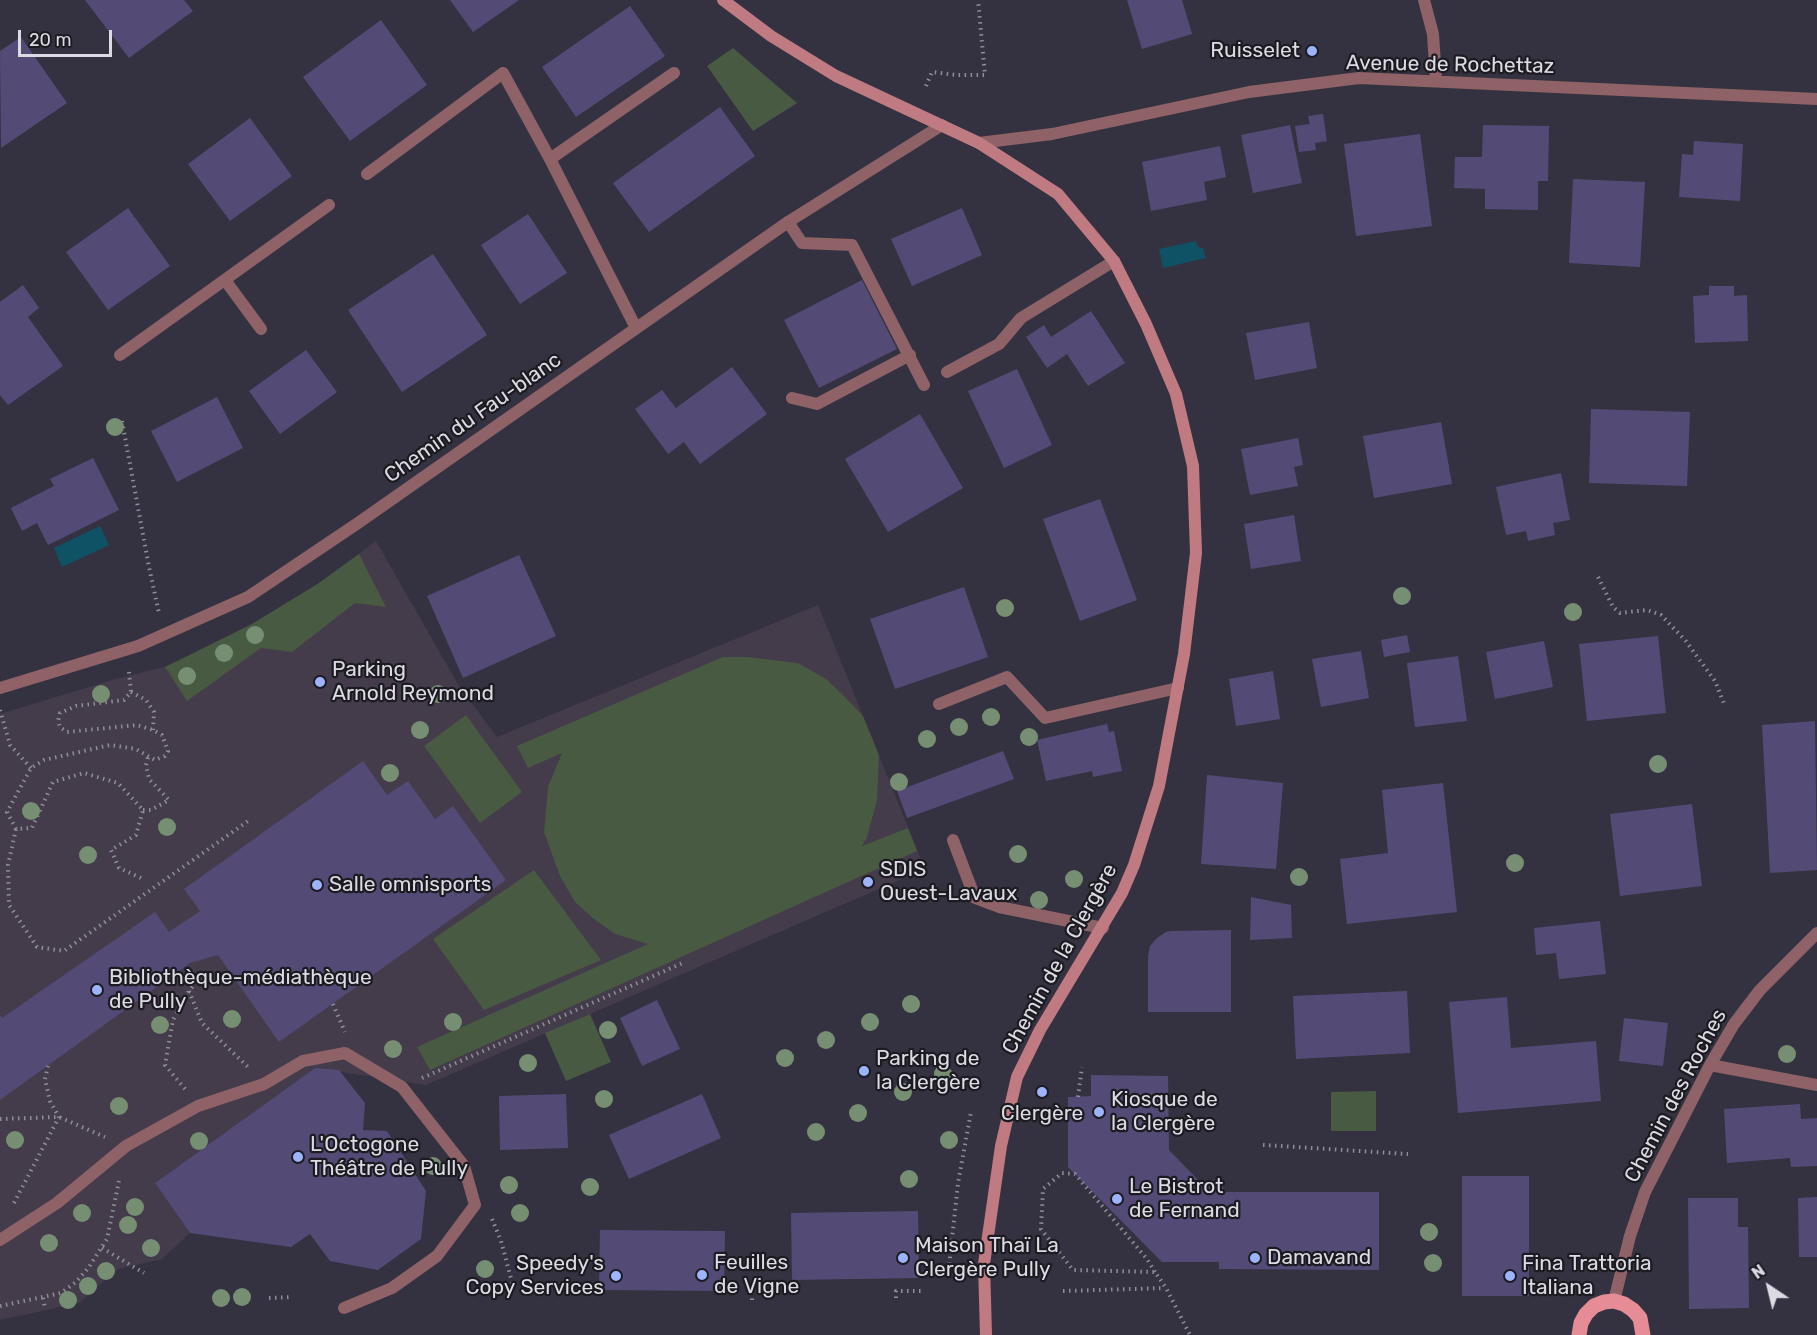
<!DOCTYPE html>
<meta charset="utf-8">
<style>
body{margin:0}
#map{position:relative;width:1817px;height:1335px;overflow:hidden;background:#343240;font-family:Rubik,sans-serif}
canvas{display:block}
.north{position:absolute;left:1739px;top:1257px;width:60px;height:60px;-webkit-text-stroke:4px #1c1b21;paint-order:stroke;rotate:325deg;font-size:16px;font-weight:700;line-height:24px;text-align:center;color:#dcdbe4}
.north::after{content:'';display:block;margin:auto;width:21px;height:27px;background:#dcdbe4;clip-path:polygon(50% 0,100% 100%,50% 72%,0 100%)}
.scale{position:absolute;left:18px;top:30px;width:94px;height:27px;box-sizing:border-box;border:3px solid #dcdbe4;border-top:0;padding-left:8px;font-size:18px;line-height:21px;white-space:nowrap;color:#dcdbe4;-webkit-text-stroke:4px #1c1b21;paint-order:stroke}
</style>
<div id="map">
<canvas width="1817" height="1335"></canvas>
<div class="north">N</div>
<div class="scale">20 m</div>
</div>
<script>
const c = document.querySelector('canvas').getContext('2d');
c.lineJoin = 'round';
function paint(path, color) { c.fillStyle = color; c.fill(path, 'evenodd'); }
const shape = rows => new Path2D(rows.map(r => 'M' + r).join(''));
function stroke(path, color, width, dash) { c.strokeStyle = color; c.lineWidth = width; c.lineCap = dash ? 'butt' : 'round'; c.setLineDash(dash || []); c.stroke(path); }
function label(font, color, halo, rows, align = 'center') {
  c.font = font + ' Rubik,sans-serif'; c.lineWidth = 4.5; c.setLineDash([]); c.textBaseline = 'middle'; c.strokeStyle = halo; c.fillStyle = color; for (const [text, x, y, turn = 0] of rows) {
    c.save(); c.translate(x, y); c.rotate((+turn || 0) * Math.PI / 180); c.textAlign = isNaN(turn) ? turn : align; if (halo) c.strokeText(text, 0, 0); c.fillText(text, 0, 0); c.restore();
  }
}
paint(shape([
 [376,541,459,686,497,737,818,605,925,869,426,1085,315,1068,155,1183,190,1233,162,1259,118,1269,79,1303,0,1320,0,714,112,680,171,665,252,624,319,583]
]), '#443b4b');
paint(shape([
 [733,48,797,103,753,131,707,66],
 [359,554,386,607,355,603,292,652,261,648,187,701,165,667,252,624,319,583],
 [723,657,748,657,798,663,826,679,844,696,863,716,879,755,877,800,867,837,862,846,908,828,917,851,430,1070,417,1047,648,944,615,934,594,919,575,902,560,876,544,832,548,787,562,753,528,768,517,746],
 [466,715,522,792,480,823,424,746],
 [534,870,601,960,484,1010,433,939],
 [590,1014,611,1062,566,1081,545,1033],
 [1376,1091,1376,1131,1331,1131,1331,1092]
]), '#485a42');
paint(shape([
 [1196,241,1198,247,1203,248,1206,258,1163,268,1159,249],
 [100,526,109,545,62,567,54,548]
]), '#0f5266');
paint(shape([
 [85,0,184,0,193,11,129,58],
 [450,0,519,0,473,32],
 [1127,0,1182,0,1192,34,1142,49],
 [630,6,665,56,576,117,542,67],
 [381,20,427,85,350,141,303,77],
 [21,37,67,103,1,148,0,51],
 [720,107,755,156,649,232,613,183],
 [1323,114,1327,141,1315,143,1316,150,1299,152,1295,126,1310,124,1308,116],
 [250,118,292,176,230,221,188,164],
 [1290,125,1302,183,1253,193,1241,135],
 [1483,125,1549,126,1548,181,1538,181,1538,210,1485,209,1485,189,1454,188,1455,157,1482,157],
 [1420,134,1432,226,1356,236,1344,144],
 [1694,141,1743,144,1740,201,1679,197,1682,154,1693,155],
 [1220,146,1226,177,1204,182,1207,200,1151,211,1142,162],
 [1573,179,1645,182,1640,267,1569,263],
 [128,208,170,266,108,310,66,252],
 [962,208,982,255,912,286,891,239],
 [528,214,567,273,520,304,481,245],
 [433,254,487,335,402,392,348,310],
 [862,280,897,349,819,388,784,320],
 [23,285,39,308,28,317,63,366,8,405,0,395,0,302],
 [1709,286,1734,286,1734,296,1747,295,1748,341,1695,343,1693,296,1709,295],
 [1091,311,1125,363,1088,386,1067,354,1047,368,1026,337,1044,325,1051,337],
 [1309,322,1317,368,1255,380,1246,333],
 [306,350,337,392,280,434,249,391],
 [732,367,767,414,700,464,684,442,668,454,635,409,662,390,676,408],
 [1017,369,1052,445,1004,468,968,391],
 [217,397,243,448,177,482,151,431],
 [1591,409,1690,412,1687,486,1589,483],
 [920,414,963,488,888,532,845,459],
 [1441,422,1452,484,1374,498,1363,436],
 [1298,438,1303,465,1294,467,1298,486,1250,495,1241,449],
 [93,458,119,510,48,545,37,523,22,531,11,508,54,486,50,479],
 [1561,473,1570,520,1553,523,1555,535,1528,541,1526,531,1506,535,1496,487],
 [1100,499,1137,600,1080,621,1043,519],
 [1294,515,1301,561,1251,569,1244,524],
 [519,555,556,636,463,678,427,596],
 [964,587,988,657,895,689,870,619],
 [1407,635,1410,652,1384,657,1381,640],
 [1658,636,1666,713,1587,721,1579,644],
 [1544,641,1553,687,1495,699,1486,652],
 [1361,651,1369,698,1321,707,1312,659],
 [1458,656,1467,721,1415,727,1407,663],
 [1273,671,1280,719,1236,726,1229,679],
 [1815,721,1817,870,1770,873,1762,725],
 [1107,724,1109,732,1114,731,1122,771,1093,777,1092,771,1046,781,1037,740],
 [1003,751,1014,779,907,818,897,791],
 [363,761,387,795,408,781,435,819,453,806,506,880,279,1042,218,955,190,963,0,1100,0,1015,2,1018,155,912,169,932,200,911,184,889],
 [1207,775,1283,783,1276,869,1201,864],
 [1443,783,1457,912,1347,924,1340,859,1388,853,1382,790],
 [1692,804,1702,886,1620,896,1610,814],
 [1251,897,1291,905,1292,938,1250,940],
 [1600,921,1606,974,1559,979,1556,953,1536,955,1534,928],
 [1231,930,1231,1012,1148,1012,1148,956,1150,946,1157,938,1166,932,1171,931],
 [1407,991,1410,1053,1296,1059,1293,996],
 [1507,997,1511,1048,1596,1041,1601,1101,1458,1113,1449,1002],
 [657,1000,680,1049,642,1066,620,1018],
 [1624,1018,1668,1023,1663,1066,1619,1061],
 [315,1068,339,1070,365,1103,363,1130,387,1131,426,1191,421,1239,378,1270,330,1261,310,1234,291,1247,190,1233,155,1183],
 [1091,1075,1168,1076,1169,1150,1199,1181,1219,1180,1225,1192,1379,1192,1379,1270,1219,1269,1219,1262,1162,1262,1068,1167,1068,1097,1091,1096],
 [566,1094,568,1148,500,1150,499,1096],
 [702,1094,721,1138,629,1179,609,1135],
 [1800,1104,1801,1119,1817,1118,1817,1166,1791,1167,1790,1158,1727,1163,1724,1109],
 [1462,1176,1529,1176,1529,1296,1462,1296],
 [1817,1197,1817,1257,1799,1257,1798,1198],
 [1688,1198,1738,1198,1738,1227,1748,1227,1749,1308,1689,1309],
 [918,1211,919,1278,792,1280,791,1213],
 [600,1230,725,1231,724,1291,599,1290]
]), '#534b76');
stroke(shape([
 [926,86,932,72,957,75,985,75,978,0],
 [122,421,149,567,159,613],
 [1598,577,1613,607,1620,613,1647,610,1661,615,1685,640,1715,681,1725,706],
 [129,672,131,692,124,700,76,706,60,713,58,721,60,727,67,732,137,725,153,730,162,735,168,751,165,756,155,760,136,749,110,745,44,760,31,768,7,812,16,829,32,828,53,782,84,773,118,783,143,810,136,835,111,850,119,868,141,878],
 [131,692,146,700,154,712,153,730],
 [0,710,10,745,31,768],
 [143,810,151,810,169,800,149,779,146,765,148,757],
 [16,829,8,865,9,905,37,947,64,951,251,819],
 [189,991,202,1023,248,1067],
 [333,1004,345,1032],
 [422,1078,685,962],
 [185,1089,165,1065,173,1020,189,991,204,973,205,969],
 [1078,1097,1082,1067],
 [0,1119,59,1117,105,1137],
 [1263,1145,1408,1154],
 [14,1203,59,1117,50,1101,45,1079,48,1066],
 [492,1219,501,1241,513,1286],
 [102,1248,144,1273],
 [1155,1272,1147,1259,1075,1174,1062,1173,1043,1189,1041,1229,1073,1270,1155,1272,1166,1288,1190,1335],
 [948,1276,958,1183,971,1112],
 [1063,1291,1165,1288],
 [43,1298,45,1308],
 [269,1298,292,1297],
 [896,1298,896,1291,921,1291],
 [752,1300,752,1284],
 [0,1306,61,1293,76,1282,89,1267,107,1239,119,1181]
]), '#8f8e99', 4, [1.5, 4.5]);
stroke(shape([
 [550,159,674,73],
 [367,174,503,73,550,159,636,328],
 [788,222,802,243,852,245,924,385],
 [225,280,261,329],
 [120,355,329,205],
 [947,372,999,344,1021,318,1114,261],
 [792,398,817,404,910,355],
 [939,704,1007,677,1045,718,1178,688],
 [953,840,975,898,999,907,1103,928],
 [0,1240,57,1203,126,1146,198,1106,264,1084,303,1061,345,1053,402,1087,464,1166,475,1205,437,1256,392,1288,344,1308]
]), '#8e6266', 12);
stroke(shape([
 [1424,0,1433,34,1436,80],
 [979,143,1052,134,1249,92,1359,78,1817,99],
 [0,688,138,646,248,597,358,523,788,222,942,125],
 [1710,1065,1817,1085],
 [1614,1301,1630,1236,1645,1192,1710,1065,1734,1024,1760,990,1817,933]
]), '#8e6266', 12);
stroke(shape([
 [723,0,771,36,836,76,979,143,1058,194,1114,261,1146,324,1176,394,1193,466,1196,553,1184,654,1159,786,1134,865,1122,893,1040,1030,1017,1077,1001,1146,984,1264,986,1335]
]), '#c07a81', 12);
stroke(shape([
 [1579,1335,1581,1323,1586,1314,1594,1306,1604,1302,1614,1301,1624,1304,1633,1310,1640,1318,1643,1335]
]), '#e68c96', 15);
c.fillStyle = '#768f72';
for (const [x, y] of [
 [115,427],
 [1402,596],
 [1005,608],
 [1573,612],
 [255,635],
 [224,653],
 [187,676],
 [101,694],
 [438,694],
 [991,717],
 [959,727],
 [420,730],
 [1029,737],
 [927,739],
 [1658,764],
 [390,773],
 [899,782],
 [31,811],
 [167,827],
 [1018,854],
 [88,855],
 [1515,863],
 [1299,877],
 [1074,879],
 [1039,900],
 [911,1004],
 [232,1019],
 [453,1022],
 [870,1022],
 [160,1025],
 [608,1030],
 [826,1040],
 [393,1049],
 [1787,1054],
 [785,1058],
 [528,1063],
 [943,1074],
 [903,1092],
 [604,1099],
 [119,1106],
 [858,1113],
 [816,1132],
 [15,1140],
 [949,1140],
 [199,1141],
 [433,1166],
 [909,1179],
 [509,1185],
 [590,1187],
 [135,1207],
 [82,1213],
 [520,1213],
 [128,1225],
 [1429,1232],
 [49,1243],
 [151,1248],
 [1433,1263],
 [485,1269],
 [106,1271],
 [88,1286],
 [242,1297],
 [221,1298],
 [68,1300]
]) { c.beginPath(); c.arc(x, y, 9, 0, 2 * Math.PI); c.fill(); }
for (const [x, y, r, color] of [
 [1312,51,6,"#9db4fd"],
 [320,682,6,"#9db4fd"],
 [868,882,6,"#9db4fd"],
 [317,885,6,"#9db4fd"],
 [97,990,6,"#9db4fd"],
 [864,1071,6,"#9db4fd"],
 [1042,1092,6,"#9db4fd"],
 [1099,1112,6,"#9db4fd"],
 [298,1157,6,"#9db4fd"],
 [1117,1199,6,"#9db4fd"],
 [903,1258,6,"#9db4fd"],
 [1255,1258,6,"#9db4fd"],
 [702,1275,6,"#9db4fd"],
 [616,1276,6,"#9db4fd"],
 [1510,1276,6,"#9db4fd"]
]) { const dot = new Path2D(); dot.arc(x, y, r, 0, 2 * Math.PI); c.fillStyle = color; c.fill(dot); stroke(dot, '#1c1b21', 2); }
label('21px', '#dcdbe4', '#1c1b21', [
 ["Ruisselet",1300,51,"right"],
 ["Parking",332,670],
 ["Arnold Reymond",332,694],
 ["SDIS",880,870],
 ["Ouest-Lavaux",880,894],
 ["Salle omnisports",329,885],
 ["Bibliothèque-médiathèque",109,978],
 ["de Pully",109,1002],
 ["Parking de",876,1059],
 ["la Clergère",876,1083],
 ["Kiosque de",1111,1100],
 ["la Clergère",1111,1124],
 ["Clergère",1042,1114,"center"],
 ["L'Octogone",310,1145],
 ["Théâtre de Pully",310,1169],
 ["Le Bistrot",1129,1187],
 ["de Fernand",1129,1211],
 ["Maison Thaï La",915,1246],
 ["Clergère Pully",915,1270],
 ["Damavand",1267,1258],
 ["Feuilles",714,1263],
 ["de Vigne",714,1287],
 ["Speedy's",604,1264,"right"],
 ["Copy Services",604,1288,"right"],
 ["Fina Trattoria",1522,1264],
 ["Italiana",1522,1288]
], 'left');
label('21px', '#dcdbe4', '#1c1b21', [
 ["Avenue de Rochettaz",1450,65,1],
 ["Chemin du Fau-blanc",473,418,-35],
 ["Chemin de la Clergère",1060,959,-61],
 ["Chemin des Roches",1676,1096,-62]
]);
</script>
